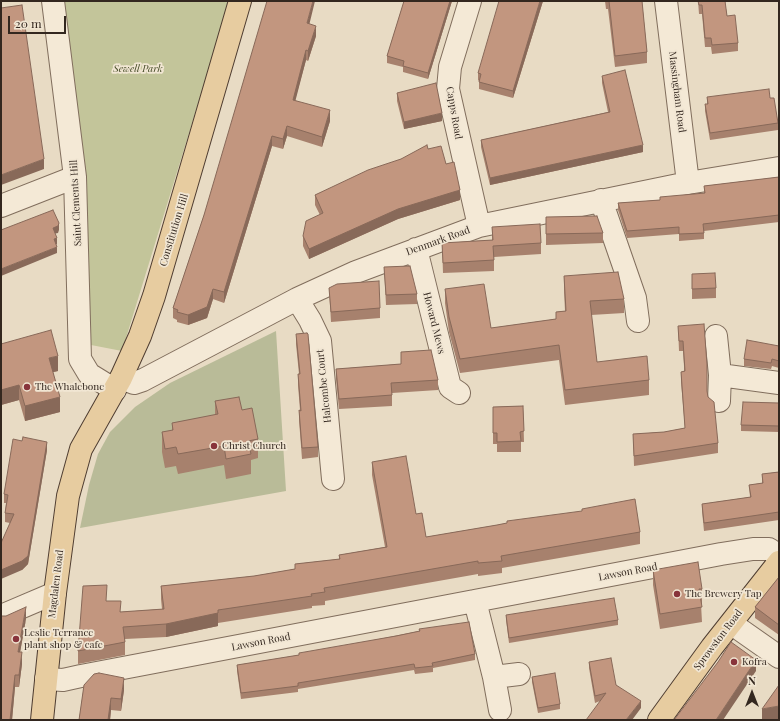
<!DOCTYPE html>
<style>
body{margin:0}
#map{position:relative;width:780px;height:721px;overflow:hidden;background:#e8dbc4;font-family:"Playfair Display",serif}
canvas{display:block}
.frame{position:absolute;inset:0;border:2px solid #33271f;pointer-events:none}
.north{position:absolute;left:732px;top:673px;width:40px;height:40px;-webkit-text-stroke:3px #f1e6d3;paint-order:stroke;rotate:0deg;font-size:11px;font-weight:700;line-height:16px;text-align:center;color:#33271f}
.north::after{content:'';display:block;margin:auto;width:14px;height:18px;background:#33271f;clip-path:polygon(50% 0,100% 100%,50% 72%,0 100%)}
.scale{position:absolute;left:8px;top:16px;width:58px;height:18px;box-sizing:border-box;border:2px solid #33271f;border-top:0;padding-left:5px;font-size:12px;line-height:14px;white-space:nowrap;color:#33271f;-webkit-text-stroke:3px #f1e6d3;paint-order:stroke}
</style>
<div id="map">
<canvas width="780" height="721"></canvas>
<div class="frame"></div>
<div class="north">N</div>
<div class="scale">20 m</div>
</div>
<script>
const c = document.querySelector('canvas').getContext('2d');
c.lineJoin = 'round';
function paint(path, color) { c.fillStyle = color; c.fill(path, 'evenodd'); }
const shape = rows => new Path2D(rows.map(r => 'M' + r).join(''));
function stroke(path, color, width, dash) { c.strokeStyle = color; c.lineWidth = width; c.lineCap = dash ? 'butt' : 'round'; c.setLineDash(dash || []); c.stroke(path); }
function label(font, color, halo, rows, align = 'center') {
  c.font = font + ' "Playfair Display",serif'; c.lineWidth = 3.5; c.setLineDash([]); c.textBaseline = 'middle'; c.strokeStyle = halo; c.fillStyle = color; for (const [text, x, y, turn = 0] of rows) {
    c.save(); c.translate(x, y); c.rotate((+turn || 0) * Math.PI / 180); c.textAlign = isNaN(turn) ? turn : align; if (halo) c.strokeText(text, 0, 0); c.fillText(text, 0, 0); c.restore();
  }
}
paint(shape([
 [61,1,228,1,209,68,122,351,91,345,85,163]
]), '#c3c59a');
paint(shape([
 [276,331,286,491,80,528,89,485,98,454,110,432,135,407,170,383]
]), '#b9bb98');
const minor = shape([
 [53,1,75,177,80,359,89,374,115,390],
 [470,1,450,67,448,89,479,226],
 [666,1,688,183],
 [601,200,635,298,638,321],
 [1,206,75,177],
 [416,249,450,387,459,393],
 [297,299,310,320,320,341,333,479],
 [716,336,720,375,779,383],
 [121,378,134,383,143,380,297,299,356,272,479,226,688,183,779,168],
 [719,401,720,375],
 [475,601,494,677,500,710],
 [1,616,55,593],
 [732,624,779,657],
 [494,677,519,674],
 [46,679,63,680,81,676,721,554,753,549,769,549,779,556]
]);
const major = shape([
 [42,720,55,593,68,496,81,449,121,378,140,336,154,296,240,1],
 [659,720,712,647,779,562]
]);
stroke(minor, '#816e5d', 24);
stroke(major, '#4f3d31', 24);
stroke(minor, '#f4e9d6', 22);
stroke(major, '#e7cca0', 22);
paint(shape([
 [404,1,452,1,428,79,403,72,403,67,387,63,387,56],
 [543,1,513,98,479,89,479,81,478,80,478,73],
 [605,1,642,1,647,52,647,63,615,67,608,9,606,9],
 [698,1,725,1,727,16,738,43,738,51,712,54,711,47,705,47,702,14,699,14],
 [309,24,316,36,308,61,306,60,295,100,330,121,322,147,287,136,283,149,272,146,224,303,213,299,207,318,188,325,177,322,177,320,173,318,173,308,204,215],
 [602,76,643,152,490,185,481,147,481,140,608,112,602,83],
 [397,93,442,121,404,129,397,101],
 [707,97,770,98,778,123,778,130,710,140,705,111,705,104,707,104],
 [428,149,446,164,460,200,398,219,309,259,303,246,303,236,320,215,315,205,315,195,401,159],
 [779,177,779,222,704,231,704,239,679,241,679,234,627,238,618,210,618,203,660,200,704,193,704,186],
 [546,217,603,233,603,243,546,245],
 [492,227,541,243,541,254,494,257,494,271,443,273,442,243,492,240],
 [384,267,417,294,417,304,386,305],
 [692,274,716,288,716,298,692,299],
 [564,276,624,299,624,313,591,315,597,362,649,380,649,395,565,405,559,360,460,373,449,332,445,303,445,289,491,328,556,319,556,312,565,311,564,290],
 [329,288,380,308,380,318,331,322],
 [678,326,707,375,707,392,718,443,718,453,634,466,633,434,664,432,685,428,681,382,681,372,684,371,684,366,683,351,679,351],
 [296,334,318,447,318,457,302,459,299,420,299,410,300,410,298,385,298,374,299,374,296,344],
 [1,344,58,371,53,372,60,412,25,421,19,400,1,405],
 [779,346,779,368,772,366,771,369,744,366,744,359],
 [401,352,438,380,438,390,392,393,392,406,339,409,336,379,336,369,401,364],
 [215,401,242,410,258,439,258,458,251,460,251,474,226,479,224,465,178,474,176,466,165,468,162,452,162,432,172,431,172,423,215,415],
 [779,403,779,432,741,431,741,425],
 [523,406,524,442,521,442,521,452,497,452,497,444,493,444,493,407],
 [47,450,28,564,22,570,10,523,5,522,5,513,6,503,4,503,4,494],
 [372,462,416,514,426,537,497,525,507,523,507,521,640,532,640,544,502,568,502,573,478,576,478,574,325,601,325,605,312,606,312,608,218,623,218,626,166,637,125,639,125,655,78,664,78,651,106,601,121,612,162,609,161,599,161,586,254,576,295,569,295,564,339,559,339,555,385,547,372,475],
 [779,472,779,520,704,531,702,511,702,504,750,497,749,485,762,483,762,474],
 [653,570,702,589,702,604,701,604,702,622,660,629,653,585],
 [779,577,779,635,755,618,755,607],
 [506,615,618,620,618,625,509,643,506,620],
 [26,619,20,652,22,664,19,687,15,687,12,720,1,720],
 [419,629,475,654,475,660,433,668,433,672,415,674,414,670,298,689,298,692,241,699,237,671,237,665,299,655,419,631],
 [589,662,616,685,641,708,600,701,595,703,589,668],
 [532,677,560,704,560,709,538,713,532,682],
 [84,685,124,690,121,711,111,710,110,720,79,720]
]), '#a7816d');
paint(shape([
 [313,1,315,1,307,34,307,23],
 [450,1,452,1,428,79,428,73],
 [540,1,543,1,513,98,513,91],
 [316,26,316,36,308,61,308,51],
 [306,50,306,60,293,110,293,100],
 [330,110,330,121,322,147,322,137],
 [442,113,442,121,404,129,404,122],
 [287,126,287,136,283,149,283,139],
 [272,136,272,146,224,303,224,292],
 [643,145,643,152,490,185,490,178],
 [44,159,44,169,1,185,1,175],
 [460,190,460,200,398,219,309,259,309,249,398,209],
 [59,223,59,230,58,233,53,234,53,228],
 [57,238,57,244,54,246,54,239],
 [57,247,57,253,1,276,1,269],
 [213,289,213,299,207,318,188,325,188,315],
 [58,356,58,371,49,373,49,358],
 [19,385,19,400,1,405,1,390],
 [60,397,60,412,25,421,25,406],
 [47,442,47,450,28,564,22,570,1,579,1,570],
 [26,607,26,619,18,664,18,652],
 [218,613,218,626,166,637,166,624],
 [22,652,22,664,19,687,19,675],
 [756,660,756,671,723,720,716,720],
 [15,675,15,687,12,720,10,720],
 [124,678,124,690,121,711,121,699],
 [111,698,111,710,110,720,108,720],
 [641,701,641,708,632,720,626,720],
 [779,706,779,720,762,720,762,709]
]), '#886959');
const building = shape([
 [267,1,313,1,307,23,316,26,308,51,306,50,293,100,330,110,322,137,287,126,283,139,272,136,224,292,213,289,207,307,188,315,177,312,178,310,173,308,204,215,267,1],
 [404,1,450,1,428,73,403,66,404,61,387,56,404,1],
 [499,1,540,1,513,91,479,82,481,74,478,73,499,1],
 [609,1,642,1,647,52,615,56,609,1],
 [698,1,725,1,727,16,735,15,738,43,712,45,711,38,705,38,702,5,699,5,698,1],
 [22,5,44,159,1,175,1,8,22,5],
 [625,70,643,145,490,178,481,140,610,112,602,76,625,70],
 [436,83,442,113,404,122,397,93,436,83],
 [769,89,770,98,774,98,778,123,710,133,705,104,708,104,707,97,769,89],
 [427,145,428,149,441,146,446,164,454,162,460,190,398,209,309,249,303,236,306,221,323,213,315,195,368,170,401,159,427,145],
 [779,177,779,215,703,224,704,233,679,234,679,227,627,231,618,203,660,200,660,197,705,193,704,186,779,177],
 [53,210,59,223,58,226,53,228,57,238,54,239,57,247,1,269,1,230,53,210],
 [597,216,603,233,546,234,546,217,597,216],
 [540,224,541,243,493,246,494,260,443,263,442,243,493,240,492,227,540,224],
 [410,266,417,294,386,295,384,267,410,266],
 [618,272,624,299,590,301,597,362,647,356,649,380,565,390,559,345,460,359,449,317,445,289,484,284,491,328,556,319,556,312,566,311,564,276,618,272],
 [715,273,716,288,692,289,692,274,715,273],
 [379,281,380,308,331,312,329,288,337,284,379,281],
 [704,324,707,365,707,391,708,397,714,402,718,443,634,456,633,434,664,432,685,428,681,372,685,371,683,341,679,341,678,326,704,324],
 [51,330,58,356,49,358,60,397,25,406,19,385,1,390,1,344,51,330],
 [307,333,308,334,318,447,302,448,299,410,301,411,298,374,300,374,296,334,307,333],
 [747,340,779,346,779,361,772,359,771,363,744,359,747,340],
 [431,350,438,380,391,383,392,395,339,399,336,369,401,364,401,352,431,350],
 [239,397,242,410,252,408,258,439,248,441,251,454,226,459,224,446,178,454,176,447,165,449,162,432,173,430,172,423,218,414,215,401,239,397],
 [743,402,779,403,779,426,741,425,743,402],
 [523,406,524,431,520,432,521,441,497,442,497,433,493,433,493,407,523,406],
 [23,437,47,442,28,556,22,561,1,570,1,543,14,514,5,513,8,495,4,494,13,439,22,441,23,437],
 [406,456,416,514,422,513,426,537,497,525,507,523,507,521,582,511,582,509,635,499,640,532,501,556,502,561,478,563,478,561,324,588,325,592,311,594,312,596,218,610,218,613,166,624,123,627,125,642,78,651,83,586,107,585,106,601,121,601,120,612,164,609,161,586,254,576,295,569,295,564,340,559,339,555,387,547,372,462,406,456],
 [779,472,779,512,704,523,702,504,751,497,749,485,763,483,762,474,779,472],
 [698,562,702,589,699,589,702,607,660,614,653,570,698,562],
 [779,577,779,625,755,607,779,577],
 [614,598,618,620,509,638,506,615,614,598],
 [26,607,18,652,22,652,19,675,15,675,10,720,1,720,1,616,6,616,26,607],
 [469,622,475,654,432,663,433,666,415,668,414,664,298,683,298,686,241,693,237,665,299,655,299,653,396,636,420,631,419,629,469,622],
 [731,642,756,660,716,720,674,720,718,662,731,642],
 [611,658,616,685,641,701,626,720,586,720,606,693,595,696,589,662,611,658],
 [99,673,124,678,121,699,111,698,108,720,79,720,84,685,94,674,99,673],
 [555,673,560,704,538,708,532,677,555,673],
 [779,685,779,706,762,709,779,685]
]);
paint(building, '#c2967f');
stroke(building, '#886959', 1);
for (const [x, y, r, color] of [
 [27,387,4,"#88343b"],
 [214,446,4,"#88343b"],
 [677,594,4,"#88343b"],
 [16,639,4,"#88343b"],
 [734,662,4,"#88343b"]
]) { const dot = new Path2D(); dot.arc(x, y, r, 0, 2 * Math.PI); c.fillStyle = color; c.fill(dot); stroke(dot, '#f1e6d3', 1.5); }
label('italic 10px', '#464c28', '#f1e6d3', [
 ["Sewell Park",138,69]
]);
label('10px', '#33271f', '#f1e6d3', [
 ["Massingham Road",677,92,83],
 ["Capps Road",454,113,80],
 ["Saint Clements Hill",76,203,-93],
 ["Constitution Hill",174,230,-73],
 ["Denmark Road",438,241,-20],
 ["Howard Mews",434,323,76],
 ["Halcombe Court",324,386,-96],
 ["Lawson Road",628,572,-11],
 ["Magdalen Road",56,584,-83],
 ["Sprowston Road",718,640,-53],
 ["Lawson Road",261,642,-11]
]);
label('10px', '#33271f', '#f1e6d3', [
 ["The Whalebone",35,387],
 ["Christ Church",222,446],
 ["The Brewery Tap",685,594],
 ["Leslie Terrance",24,633],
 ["plant shop & cafe",24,645],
 ["Kofra",742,662]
], 'left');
</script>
